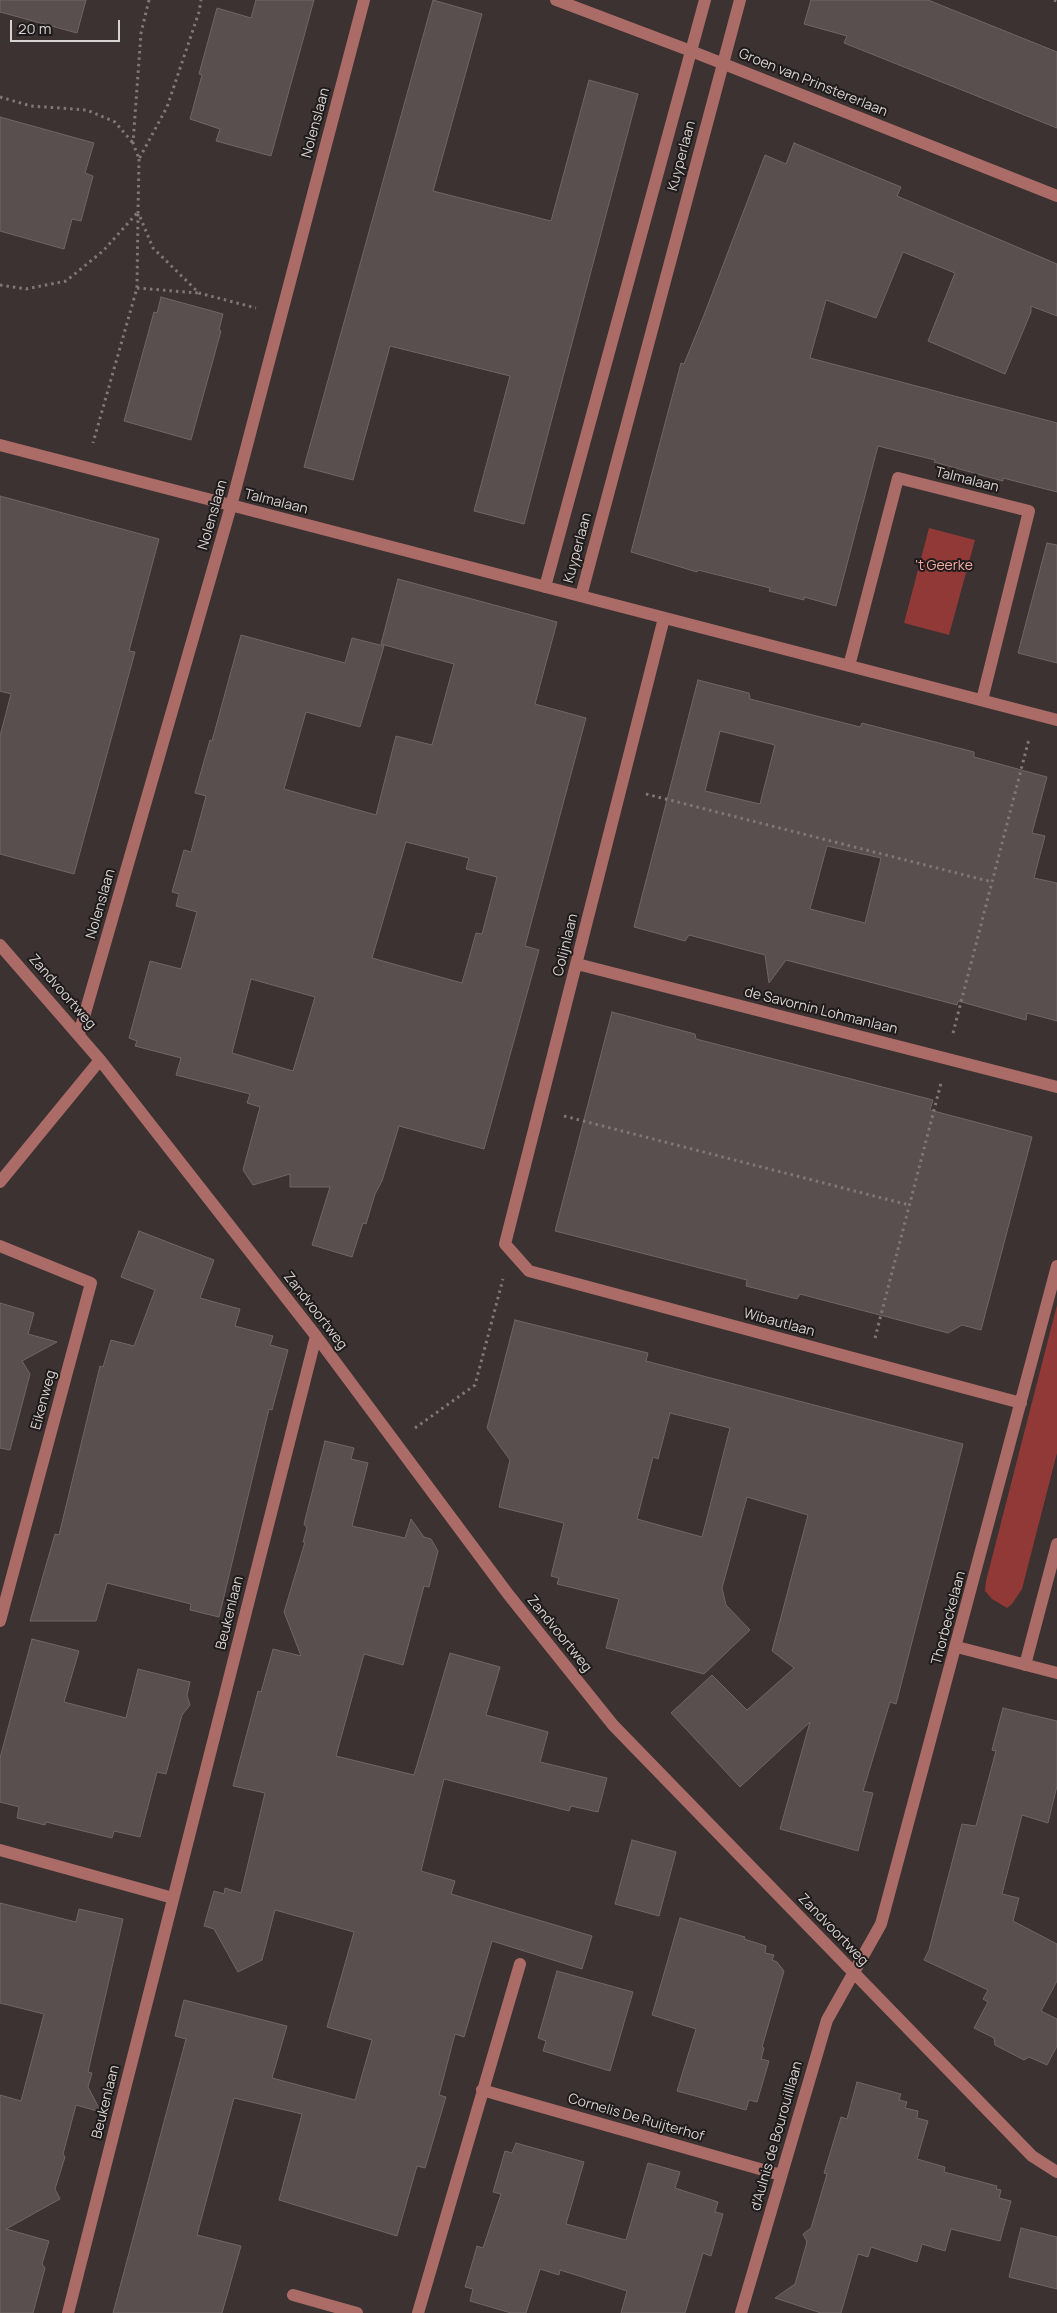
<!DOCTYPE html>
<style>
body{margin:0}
#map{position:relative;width:1057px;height:2313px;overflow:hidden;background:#3b3231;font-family:Manrope,sans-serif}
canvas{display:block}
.scale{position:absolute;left:10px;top:20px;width:110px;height:22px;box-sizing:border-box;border:2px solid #d8d3d2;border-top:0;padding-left:6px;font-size:15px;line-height:18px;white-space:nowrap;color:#d8d3d2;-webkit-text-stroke:4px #1f1b1a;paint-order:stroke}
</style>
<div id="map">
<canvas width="1057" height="2313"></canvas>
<div class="scale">20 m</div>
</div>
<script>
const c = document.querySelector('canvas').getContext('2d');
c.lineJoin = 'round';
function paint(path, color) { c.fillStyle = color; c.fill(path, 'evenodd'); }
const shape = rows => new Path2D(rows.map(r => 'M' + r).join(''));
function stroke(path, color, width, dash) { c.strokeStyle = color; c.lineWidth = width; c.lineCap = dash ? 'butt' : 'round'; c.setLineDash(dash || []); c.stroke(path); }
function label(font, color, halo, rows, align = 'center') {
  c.font = font + ' Manrope,sans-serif'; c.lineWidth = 4; c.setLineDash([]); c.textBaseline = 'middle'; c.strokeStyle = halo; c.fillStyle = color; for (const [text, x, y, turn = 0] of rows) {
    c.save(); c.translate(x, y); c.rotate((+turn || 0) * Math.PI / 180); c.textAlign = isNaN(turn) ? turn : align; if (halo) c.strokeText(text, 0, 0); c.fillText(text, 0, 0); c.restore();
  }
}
paint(shape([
 [929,528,975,540,949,635,904,623],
 [1057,1305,1057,1453,1022,1589,1012,1604,1007,1608,992,1599,985,1591,986,1581]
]), '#913936');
const building = shape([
 [0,0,86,0,77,33,0,12,0,0],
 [256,0,314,0,271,156,216,141,220,129,190,119,202,75,199,74,217,8,251,18,256,0],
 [433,0,482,14,433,191,551,221,589,80,638,94,524,524,474,511,510,376,390,346,353,480,304,467,433,0],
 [811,0,928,0,1057,52,1057,128,844,43,847,36,804,24,811,0],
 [0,117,94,143,85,173,93,176,81,221,72,219,64,249,0,231,0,117],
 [794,143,901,187,897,196,1057,264,1057,316,1031,306,1031,312,1005,374,928,341,955,273,903,252,876,318,826,300,810,358,1057,423,1057,492,1003,478,1003,481,934,462,935,460,878,446,836,606,804,597,804,600,769,591,770,588,698,570,697,572,631,552,681,363,684,364,704,315,765,155,786,164,794,143],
 [161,297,223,314,219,330,221,331,191,440,124,421,154,312,157,313,161,297],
 [0,496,159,539,129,651,135,652,74,874,0,854,0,736,11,694,0,691,0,496],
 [1047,543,1057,545,1057,663,1018,653,1047,543],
 [398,579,557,622,535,704,586,718,525,946,539,950,484,1149,399,1126,382,1181,375,1194,366,1224,363,1223,352,1257,312,1245,330,1187,290,1187,290,1174,253,1185,243,1170,260,1107,247,1103,250,1094,176,1075,181,1058,135,1046,137,1041,129,1038,150,961,181,969,197,912,176,906,179,894,172,892,184,850,191,852,206,796,195,793,210,740,212,741,241,635,345,663,352,638,384,646,360,727,306,712,284,789,376,815,396,736,432,745,454,664,381,644,398,579],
 [406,842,469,858,466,869,497,877,482,934,476,933,462,983,372,958,406,842],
 [251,979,315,997,293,1071,232,1053,251,979],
 [698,680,749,693,750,699,860,727,862,723,974,752,974,757,1047,777,1032,833,1045,836,1034,878,1057,883,1057,1021,1027,1013,1026,1020,958,1001,957,1005,786,960,769,983,765,955,689,935,685,941,634,927,698,680],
 [720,731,775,745,760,804,705,791,720,731],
 [827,846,881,858,865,923,810,909,827,846],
 [612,1012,695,1034,696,1039,933,1100,930,1110,1032,1137,981,1330,962,1325,948,1333,800,1294,797,1299,746,1286,747,1280,555,1231,612,1012],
 [139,1231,214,1260,200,1298,240,1309,235,1326,273,1336,270,1345,288,1350,272,1410,269,1409,219,1617,190,1610,191,1604,107,1583,96,1621,30,1621,55,1534,59,1535,100,1366,103,1367,111,1340,134,1346,155,1290,121,1277,139,1231],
 [0,1303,34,1313,28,1334,57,1342,22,1361,30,1374,10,1450,0,1448,0,1303],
 [515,1320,648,1353,646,1361,963,1444,896,1704,890,1702,863,1791,873,1793,858,1851,780,1829,810,1722,740,1787,671,1713,712,1675,747,1710,794,1668,772,1651,808,1515,747,1497,722,1588,726,1605,750,1630,704,1674,606,1648,619,1599,557,1584,559,1578,551,1576,564,1523,499,1507,510,1460,487,1428,515,1320],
 [670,1413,730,1428,702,1537,637,1519,653,1457,658,1459,670,1413],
 [325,1441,354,1448,351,1459,368,1463,352,1526,405,1538,411,1519,424,1537,431,1539,438,1551,429,1587,424,1586,403,1665,364,1654,336,1756,414,1775,450,1653,500,1667,486,1715,548,1732,540,1762,607,1778,598,1812,571,1806,569,1811,444,1779,421,1871,455,1881,451,1894,592,1936,582,1969,492,1941,464,2037,455,2034,439,2095,446,2097,425,2168,417,2166,397,2236,279,2200,302,2114,234,2098,197,2235,241,2246,222,2313,113,2313,186,2039,175,2036,184,2000,287,2026,272,2078,355,2100,372,2040,327,2027,354,1932,275,1910,262,1960,238,1972,214,1929,204,1926,214,1891,224,1894,225,1888,241,1893,265,1793,233,1786,258,1691,261,1692,273,1649,301,1656,284,1612,305,1542,303,1542,307,1528,304,1524,325,1441],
 [32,1639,79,1651,64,1702,126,1718,138,1669,190,1682,187,1695,190,1705,182,1715,166,1774,157,1772,140,1837,114,1831,112,1838,46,1822,45,1825,17,1818,19,1807,0,1802,0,1758,32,1639],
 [1003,1708,1057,1721,1057,1786,1048,1823,1022,1815,1002,1894,1019,1898,1013,1921,1057,1944,1057,1981,1041,2011,1057,2019,1057,2046,1047,2065,1029,2057,1024,2060,995,2045,994,2038,974,2028,988,2002,983,1999,988,1990,924,1960,929,1950,962,1824,976,1826,996,1751,992,1750,1003,1708],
 [632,1840,676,1852,659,1916,615,1904,632,1840],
 [0,1903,76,1922,79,1909,123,1919,88,2072,92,2073,88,2087,101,2112,76,2105,63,2154,65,2157,55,2189,60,2199,6,2229,49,2241,42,2264,45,2268,33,2313,0,2313,0,2095,21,2101,44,2014,0,2003,0,1903],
 [680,1918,745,1937,744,1939,766,1946,765,1953,774,1955,772,1960,777,1962,784,1971,762,2047,764,2048,761,2059,769,2061,757,2102,749,2100,746,2110,677,2091,696,2029,652,2015,680,1918],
 [557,1971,633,1992,610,2071,543,2051,546,2041,538,2038,557,1971],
 [857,2082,901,2094,899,2100,907,2102,905,2108,918,2111,917,2118,928,2121,917,2159,945,2167,944,2172,997,2186,996,2189,1001,2190,999,2198,1011,2201,1000,2241,951,2229,945,2251,922,2244,917,2262,871,2247,868,2257,858,2254,841,2313,821,2313,775,2298,795,2284,807,2242,803,2234,811,2228,827,2174,824,2173,841,2117,847,2119,857,2082],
 [516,2143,584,2162,566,2224,626,2240,648,2163,680,2172,675,2188,718,2202,715,2212,723,2214,711,2256,703,2253,685,2313,621,2313,627,2291,560,2270,559,2275,540,2269,526,2313,511,2313,470,2301,473,2289,465,2287,471,2267,477,2246,483,2248,501,2194,493,2192,505,2151,512,2153,516,2143],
 [1021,2228,1057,2237,1057,2289,1009,2277,1021,2228]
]);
paint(building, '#584f4e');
stroke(building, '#706665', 1);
stroke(shape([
 [149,0,141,33,133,143,139,159,167,107,199,12,201,0],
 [1054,0,1057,1],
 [0,97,31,106,87,110,115,122,133,143],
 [139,159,138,212,153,248,199,293,256,308],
 [0,285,26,289,66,281,103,251,138,212,137,288,93,443],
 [137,288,198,293],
 [646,794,992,882],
 [953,1033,1029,739],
 [564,1116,909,1205],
 [875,1338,941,1083],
 [415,1428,475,1385,503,1279]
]), '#7f7877', 3, [2.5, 4]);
stroke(shape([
 [556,0,691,51,1057,196],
 [0,445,1057,720],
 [545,587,705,0],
 [581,596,740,0],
 [664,618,505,1244,529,1271,1021,1403],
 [849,666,898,478,1029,511,982,700],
 [0,945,100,1060,316,1336,508,1594,613,1725,1032,2156,1057,2172],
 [577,964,1057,1087],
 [79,1034,231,506,364,0],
 [0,1182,100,1060],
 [0,1246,91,1283,0,1621],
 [957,1647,1057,1673],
 [1025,1665,1057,1544],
 [0,1850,173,1898],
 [482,2090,781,2175],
 [293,2295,357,2313],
 [68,2313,316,1336],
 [418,2313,520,1964],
 [741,2313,827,2020,881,1924,1057,1266]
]), '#ab6c67', 12);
label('14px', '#d8d3d2', '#1f1b1a', [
 ["Groen van Prinstererlaan",813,83,22],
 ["Nolenslaan",316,123,-75],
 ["Kuyperlaan",682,156,-75],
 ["Talmalaan",967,480,14],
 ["Talmalaan",276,502,14],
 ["Nolenslaan",213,515,-74],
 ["Kuyperlaan",578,548,-75],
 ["Nolenslaan",101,904,-74],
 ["Colijnlaan",566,945,-76],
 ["Zandvoortweg",62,992,49],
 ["de Savornin Lohmanlaan",821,1011,14],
 ["Zandvoortweg",315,1311,52],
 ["Wibautlaan",779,1323,15],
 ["Eikenweg",44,1400,-75],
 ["Beukenlaan",230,1613,-76],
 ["Thorbeckelaan",949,1618,-75],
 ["Zandvoortweg",559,1634,51],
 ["Zandvoortweg",833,1930,46],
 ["Beukenlaan",106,2102,-76],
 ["Cornelis De Ruijterhof",636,2118,16],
 ["d'Aulnis de Bourouilllaan",777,2136,-74]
]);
label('14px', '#f4a8a1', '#1f1b1a', [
 ["'t Geerke",944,566]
]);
</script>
